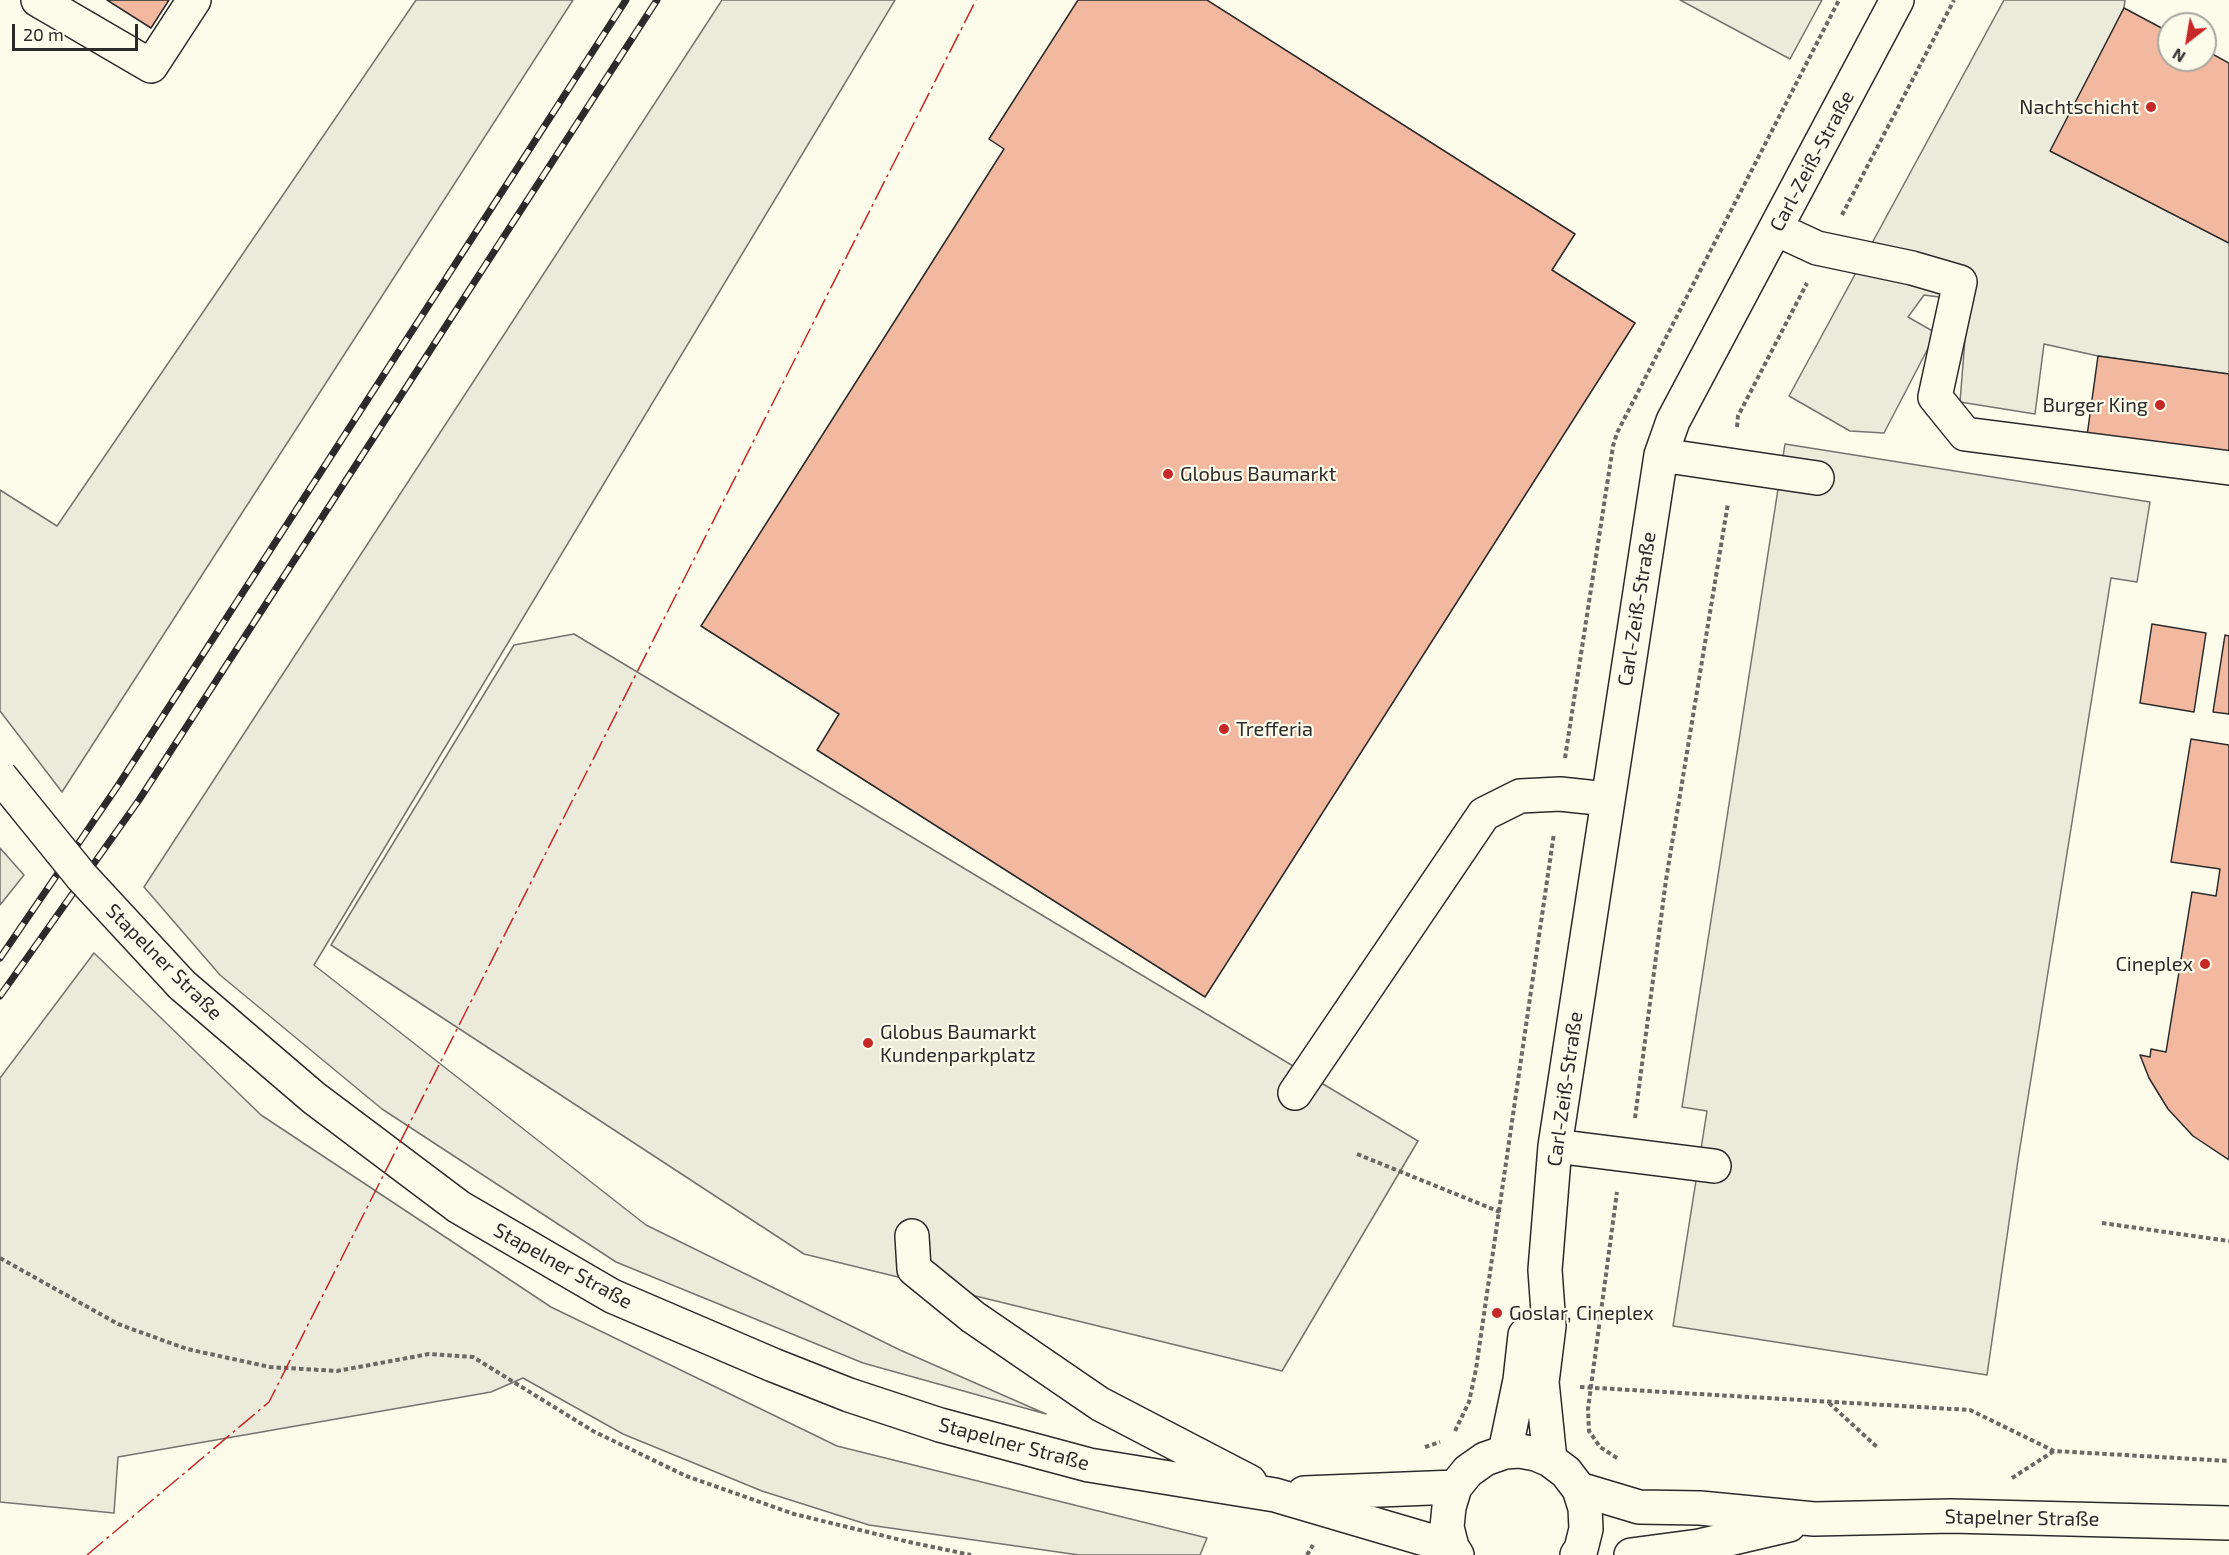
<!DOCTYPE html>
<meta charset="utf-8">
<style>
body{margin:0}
#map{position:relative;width:2229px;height:1555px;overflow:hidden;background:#fdfbea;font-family:"Exo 2",sans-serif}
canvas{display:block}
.north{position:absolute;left:2157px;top:12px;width:60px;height:60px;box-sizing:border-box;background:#fdfbea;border:2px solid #a9a89e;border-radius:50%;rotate:211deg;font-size:16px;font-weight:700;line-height:24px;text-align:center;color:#2b2b2b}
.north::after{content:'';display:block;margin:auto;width:21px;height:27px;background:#c62828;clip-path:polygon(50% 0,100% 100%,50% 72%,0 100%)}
.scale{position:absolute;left:12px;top:24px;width:126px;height:27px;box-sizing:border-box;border:3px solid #2b2b2b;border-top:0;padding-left:8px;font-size:18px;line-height:21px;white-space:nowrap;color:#2b2b2b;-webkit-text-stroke:4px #fdfbea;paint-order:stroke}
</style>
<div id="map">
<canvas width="2229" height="1555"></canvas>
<div class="north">N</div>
<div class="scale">20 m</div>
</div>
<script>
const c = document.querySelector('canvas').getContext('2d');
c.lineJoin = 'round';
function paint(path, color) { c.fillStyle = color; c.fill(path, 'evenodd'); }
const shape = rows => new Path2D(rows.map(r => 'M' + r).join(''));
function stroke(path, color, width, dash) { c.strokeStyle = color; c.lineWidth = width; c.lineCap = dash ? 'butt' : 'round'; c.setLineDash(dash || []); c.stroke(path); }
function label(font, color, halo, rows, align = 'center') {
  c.font = font + ' "Exo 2",sans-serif'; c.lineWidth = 4.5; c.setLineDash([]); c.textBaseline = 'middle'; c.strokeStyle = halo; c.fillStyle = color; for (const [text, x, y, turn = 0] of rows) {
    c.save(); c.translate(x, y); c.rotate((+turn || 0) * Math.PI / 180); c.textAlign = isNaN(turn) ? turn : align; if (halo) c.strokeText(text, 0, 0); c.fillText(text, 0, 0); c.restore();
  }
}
const green = shape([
 [416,0,573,0,62,792,0,711,0,490,57,526,416,0],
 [722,0,895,0,314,965,646,1225,900,1350,1046,1414,863,1363,616,1262,382,1109,220,975,144,887,722,0],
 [0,848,24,875,0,905,0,848],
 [94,953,261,1115,551,1307,837,1446,1207,1538,1200,1555,1079,1555,869,1525,762,1491,623,1434,523,1378,491,1392,118,1457,114,1513,0,1502,0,1078,94,953]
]);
paint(green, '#ecebdb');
stroke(green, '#74746e', 1.5);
const parking = shape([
 [1680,0,1822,0,1790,59,1680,0],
 [2004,0,2125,0,2124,8,2051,151,2229,243,2229,374,2098,356,2044,344,2035,414,1960,402,1968,301,1924,295,1908,317,1936,333,1884,433,1850,431,1789,396,2004,0],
 [1785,444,2150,502,2137,582,2111,578,2018,1160,1987,1375,1673,1326,1707,1111,1682,1107,1785,444],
 [574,634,1418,1141,1282,1371,804,1254,331,945,514,645,574,634]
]);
paint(parking, '#eceadb');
stroke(parking, '#74746e', 1.5);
const building = shape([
 [107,0,169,0,151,28,107,0],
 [1078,0,1207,0,1575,234,1552,270,1635,323,1205,997,817,750,839,714,701,626,1004,149,989,139,1078,0],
 [2124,8,2169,32,2169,60,2205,60,2205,50,2229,63,2229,243,2050,151,2124,8],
 [2098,356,2229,374,2229,455,2087,436,2098,356],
 [2152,624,2206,633,2194,712,2140,703,2152,624],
 [2225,635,2229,636,2229,714,2213,712,2225,635],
 [2191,739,2229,745,2229,1160,2193,1136,2168,1109,2149,1078,2140,1055,2150,1057,2151,1049,2166,1052,2192,892,2216,896,2220,869,2171,862,2191,739]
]);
paint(building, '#f2b8a0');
stroke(building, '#2b2b2b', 1.5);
const minor = shape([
 [38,0,151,66,194,0],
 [1776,229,1817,248,1912,268,1960,282,1935,397,1965,434,2229,468],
 [1661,455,1817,478],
 [182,985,314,1098,459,1207,612,1296,773,1365,849,1395,940,1425,1089,1465,1275,1495,1452,1547],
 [1295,1093,1484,814,1520,796,1560,794,1607,799],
 [1555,1146,1714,1166],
 [912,1236,914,1269,973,1317,1100,1404,1250,1482],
 [1505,1452,1520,1380,1525,1335],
 [1550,1460,1542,1382,1549,1326,1545,1270,1555,1146,1661,455,1673,421,1897,0],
 [1579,1489,1639,1507,1700,1508,1814,1519,1951,1516,2229,1523],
 [1304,1493,1455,1487],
 [1457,1555,1452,1547,1447,1527,1449,1507,1455,1487,1468,1471,1485,1459,1505,1452,1520,1451,1536,1454,1550,1460,1566,1472,1579,1489,1585,1508,1586,1529,1581,1549,1577,1555],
 [1631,1555,1699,1546,1789,1525]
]);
stroke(minor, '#2b2b2b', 36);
stroke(shape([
 [1842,215,1954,0],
 [1737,427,1738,416,1807,283],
 [1565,758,1613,446,1617,433,1839,0],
 [1635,1118,1666,880,1728,503],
 [1357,1154,1500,1212],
 [2102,1223,2229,1241],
 [0,1258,118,1324,187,1349,270,1367,337,1371,429,1354,473,1357,593,1431,686,1476,794,1514,909,1542,971,1555],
 [1580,1387,1970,1410,2054,1451,2229,1461],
 [1829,1403,1877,1447],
 [1455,1431,1469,1402,1476,1369,1554,833],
 [1425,1447,1440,1442],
 [1617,1458,1600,1447,1589,1431,1588,1409,1617,1192],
 [2012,1478,2054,1451],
 [1307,1555,1313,1545]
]), '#6a6964', 4, [4.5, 3]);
stroke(minor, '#fdfbea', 33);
const rail = shape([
 [0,958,119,784,626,0],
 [0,996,139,800,657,0]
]);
stroke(rail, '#2b2b2b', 7);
stroke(rail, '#fdfbea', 4.5, [14]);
const minorBridge = shape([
 [0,776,82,877,182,985]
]);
stroke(minorBridge, '#2b2b2b', 36, []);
stroke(minorBridge, '#fdfbea', 33);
stroke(shape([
 [87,1555,269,1402,976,0]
]), '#c62828', 1.5, [21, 4.5, 3, 4.5]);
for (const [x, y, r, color] of [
 [2151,107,6,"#c62828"],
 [2160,405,6,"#c62828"],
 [1168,474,6,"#c62828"],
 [1224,729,6,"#c62828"],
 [2205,964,6,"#c62828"],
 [868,1043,6,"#c62828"],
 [1497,1313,6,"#c62828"]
]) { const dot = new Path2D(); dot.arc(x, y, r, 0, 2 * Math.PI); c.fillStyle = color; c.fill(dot); stroke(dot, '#fdfbea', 2); }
label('20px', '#2b2b2b', '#fdfbea', [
 ["Nachtschicht",2139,107,"right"],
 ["Burger King",2148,405,"right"],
 ["Globus Baumarkt",1180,474],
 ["Trefferia",1236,729],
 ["Cineplex",2193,964,"right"],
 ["Globus Baumarkt",880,1032],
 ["Kundenparkplatz",880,1055],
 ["Goslar, Cineplex",1509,1313]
], 'left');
label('20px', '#2b2b2b', '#fdfbea', [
 ["Carl-Zeiß-Straße",1812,161,-62],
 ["Carl-Zeiß-Straße",1637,609,-81],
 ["Stapelner Straße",164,962,45],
 ["Carl-Zeiß-Straße",1565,1089,-82],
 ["Stapelner Straße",563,1266,29],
 ["Stapelner Straße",1014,1444,15],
 ["Stapelner Straße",2022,1518,1]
]);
</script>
